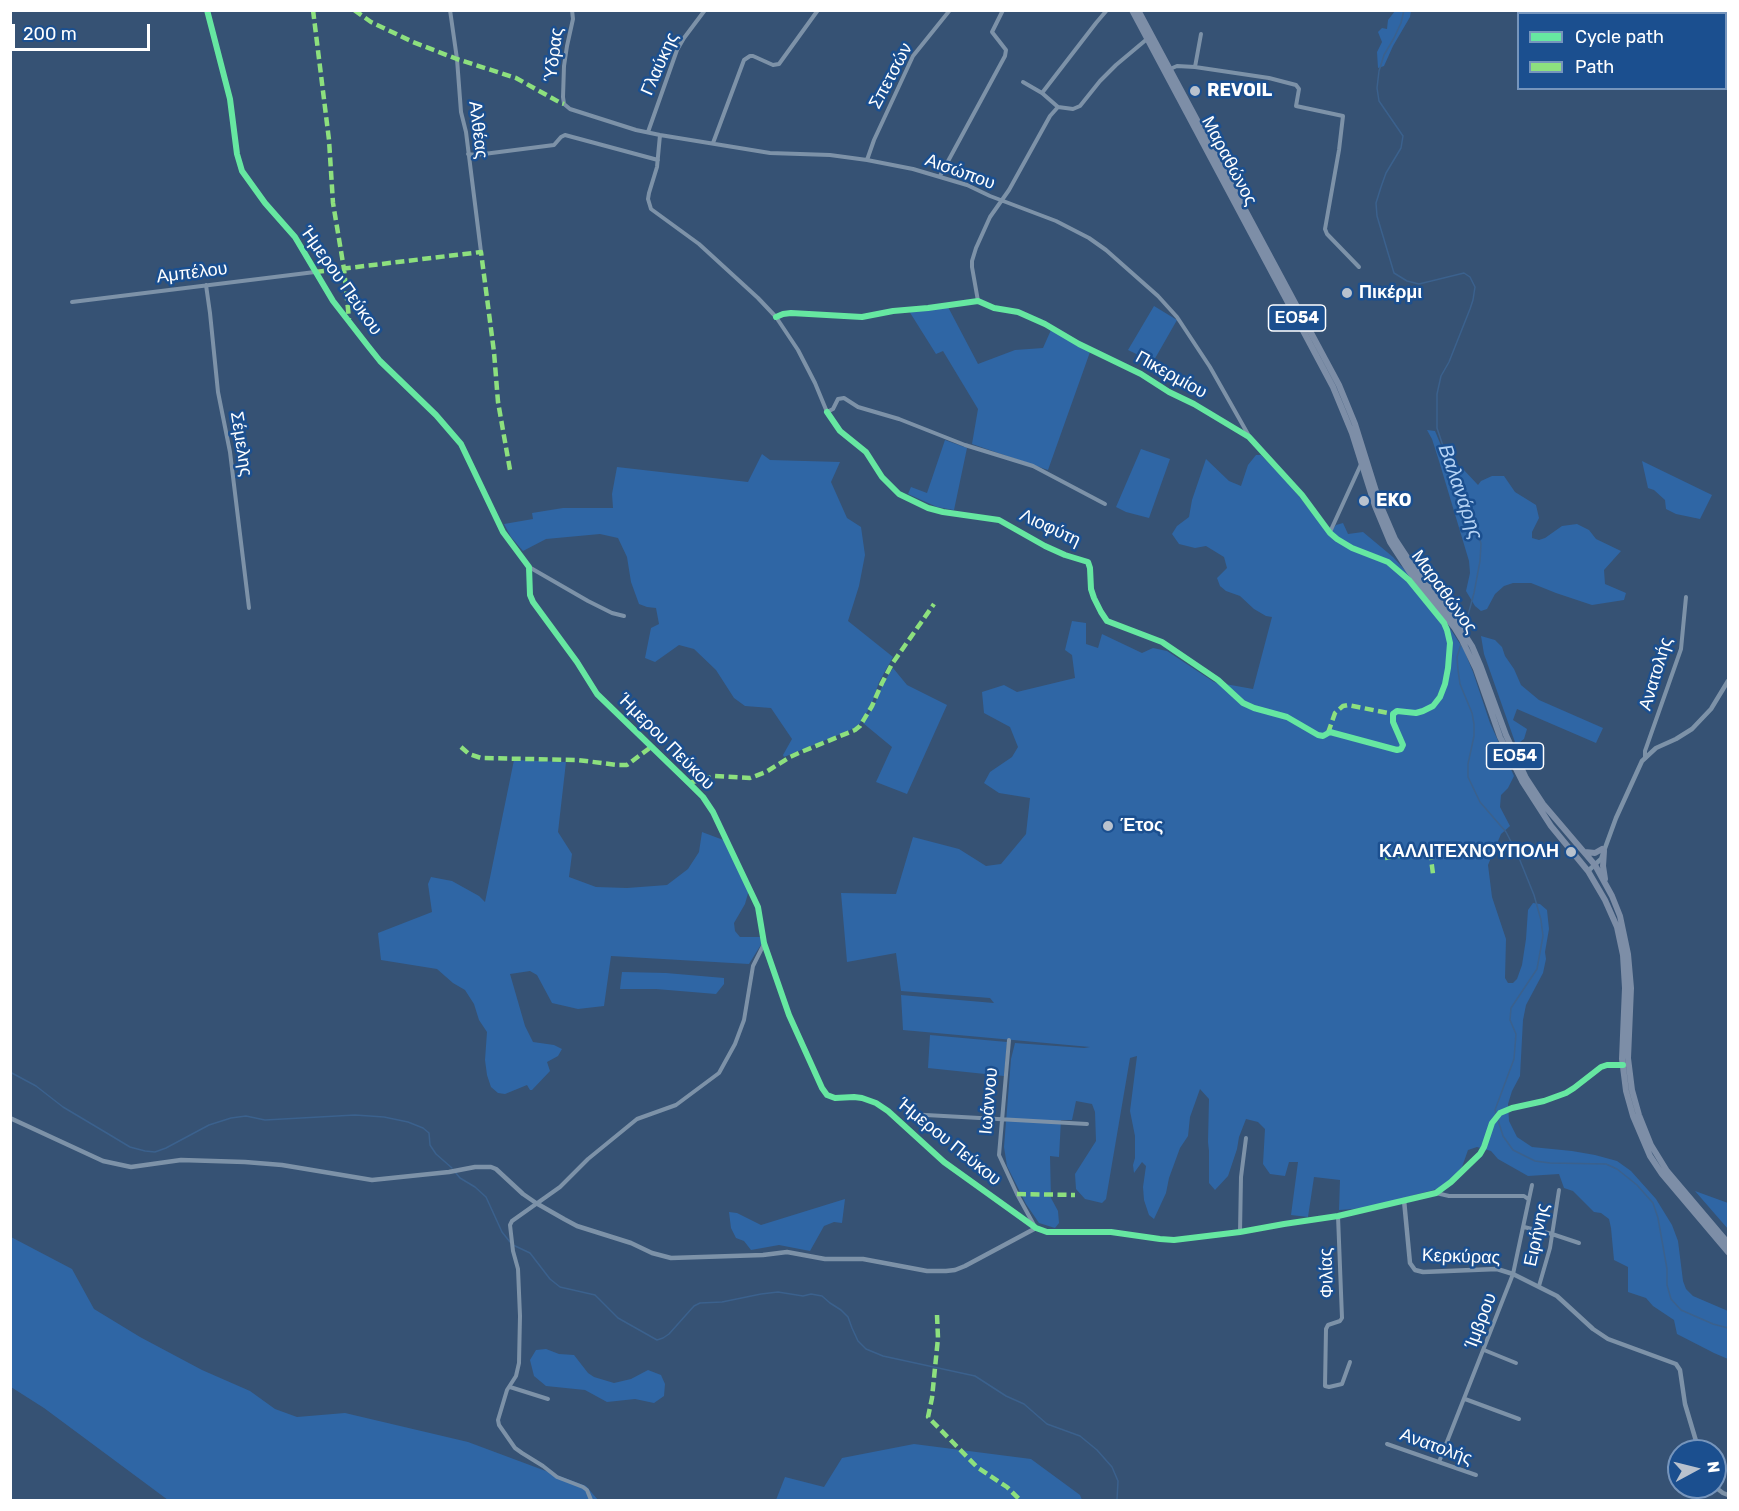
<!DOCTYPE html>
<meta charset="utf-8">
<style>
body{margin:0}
#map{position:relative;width:1739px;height:1511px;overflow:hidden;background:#365274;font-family:Rubik,sans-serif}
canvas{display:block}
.frame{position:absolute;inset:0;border:12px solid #fff;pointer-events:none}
.legend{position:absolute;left:1517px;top:12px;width:210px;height:78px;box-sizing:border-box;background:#1b4f8f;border:2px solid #7695bc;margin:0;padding:8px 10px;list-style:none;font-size:18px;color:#fff}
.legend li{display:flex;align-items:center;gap:12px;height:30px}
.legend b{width:30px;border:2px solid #7695bc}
.north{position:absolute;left:1667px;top:1439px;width:60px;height:60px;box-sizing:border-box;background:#1b4f8f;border:2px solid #7695bc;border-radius:50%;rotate:83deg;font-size:16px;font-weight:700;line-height:24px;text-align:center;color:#fff}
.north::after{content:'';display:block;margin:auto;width:21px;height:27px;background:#b9c2ce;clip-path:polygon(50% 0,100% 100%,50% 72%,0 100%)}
.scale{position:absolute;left:12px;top:24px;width:138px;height:27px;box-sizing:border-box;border:3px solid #fff;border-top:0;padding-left:8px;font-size:18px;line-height:21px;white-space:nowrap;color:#fff;-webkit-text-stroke:4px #1b4f8f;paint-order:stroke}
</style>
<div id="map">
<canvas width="1739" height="1511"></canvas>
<div class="frame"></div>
<ul class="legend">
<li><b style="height:8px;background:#66e7a1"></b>Cycle path</li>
<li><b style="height:8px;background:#8de07e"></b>Path</li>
</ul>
<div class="north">N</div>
<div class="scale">200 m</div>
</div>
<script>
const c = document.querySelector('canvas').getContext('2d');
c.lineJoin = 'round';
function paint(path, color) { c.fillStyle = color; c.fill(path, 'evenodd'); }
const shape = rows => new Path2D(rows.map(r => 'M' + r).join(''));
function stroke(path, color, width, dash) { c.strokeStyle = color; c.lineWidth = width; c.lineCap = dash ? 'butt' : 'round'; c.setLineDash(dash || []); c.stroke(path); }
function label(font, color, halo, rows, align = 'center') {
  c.font = font + ' Rubik,sans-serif'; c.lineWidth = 5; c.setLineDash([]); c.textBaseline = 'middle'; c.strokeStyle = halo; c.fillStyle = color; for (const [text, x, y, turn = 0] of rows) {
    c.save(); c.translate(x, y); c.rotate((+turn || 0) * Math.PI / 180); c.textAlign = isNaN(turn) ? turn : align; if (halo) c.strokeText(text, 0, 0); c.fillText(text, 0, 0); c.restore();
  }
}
paint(shape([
 [1395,11,1411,11,1410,17,1393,46,1384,66,1378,68,1377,52,1382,42,1378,32,1382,28,1387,29,1388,20],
 [1154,306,1177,320,1153,362,1128,350],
 [948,307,978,364,1015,350,1043,348,1051,330,1090,352,1048,470,972,444,978,409,943,351,936,354,909,311],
 [1427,430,1435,431,1445,455,1453,463,1462,468,1478,485,1481,481,1492,476,1504,476,1515,492,1536,505,1539,518,1532,532,1532,538,1539,540,1545,538,1562,526,1577,524,1589,530,1596,539,1621,551,1604,570,1605,584,1626,593,1624,600,1592,605,1556,593,1531,583,1513,583,1504,586,1495,594,1487,609,1481,611,1475,606,1466,591,1470,573,1469,561,1439,461,1432,439],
 [945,440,967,448,954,510,937,507,908,494,911,487,927,493],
 [1141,449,1170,459,1149,518,1126,512,1116,507],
 [762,454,770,460,840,462,831,482,847,518,861,527,865,555,859,586,848,621,893,657,879,682,871,706,858,726,848,731,784,757,783,755,792,739,771,708,745,706,734,698,716,670,694,649,679,645,655,662,645,658,651,628,659,624,656,608,647,607,639,604,631,582,627,557,618,538,600,534,546,539,523,551,511,537,504,524,533,519,532,513,563,508,613,508,612,494,617,467,748,482],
 [1256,455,1261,455,1290,485,1329,534,1336,525,1343,523,1348,534,1363,532,1393,557,1414,580,1442,616,1464,650,1473,672,1490,723,1514,776,1508,788,1501,795,1500,807,1510,826,1501,834,1488,865,1492,897,1506,939,1505,978,1508,983,1513,983,1517,979,1522,965,1526,939,1528,910,1533,903,1540,904,1547,910,1549,929,1545,952,1546,959,1543,973,1526,1005,1523,1020,1520,1076,1512,1091,1508,1104,1509,1121,1517,1137,1532,1147,1572,1151,1595,1155,1617,1161,1631,1171,1656,1199,1672,1225,1678,1241,1683,1281,1686,1289,1693,1296,1728,1311,1728,1359,1714,1353,1677,1334,1674,1320,1653,1306,1646,1298,1628,1292,1628,1267,1614,1260,1611,1228,1609,1219,1601,1213,1594,1212,1573,1191,1564,1188,1559,1174,1528,1176,1498,1159,1491,1151,1477,1147,1468,1150,1462,1167,1451,1179,1437,1189,1366,1208,1339,1210,1340,1180,1314,1177,1308,1217,1291,1215,1298,1162,1289,1162,1285,1176,1270,1174,1263,1164,1265,1129,1258,1122,1246,1119,1239,1137,1237,1149,1228,1176,1215,1190,1209,1183,1209,1151,1208,1142,1209,1099,1200,1089,1190,1117,1188,1136,1180,1148,1169,1178,1166,1193,1154,1219,1149,1215,1144,1200,1143,1187,1146,1166,1142,1162,1134,1173,1133,1165,1135,1158,1135,1136,1130,1111,1137,1056,1130,1058,1106,1199,1102,1203,1085,1199,1076,1189,1075,1174,1096,1141,1095,1112,1092,1104,1076,1101,1072,1120,1061,1120,1059,1157,1050,1156,1051,1198,1058,1211,1059,1223,1055,1228,1039,1223,1026,1204,1007,1166,1004,1147,1011,1059,1015,1043,1084,1048,1090,1047,903,1030,901,995,994,1003,990,998,901,991,896,953,847,962,841,893,896,894,913,837,959,849,986,866,1001,864,1026,834,1030,798,999,793,984,783,990,772,1012,757,1018,747,1010,727,984,713,982,692,1004,685,1017,692,1075,678,1072,655,1065,650,1072,621,1086,623,1086,644,1098,648,1102,634,1142,653,1153,648,1167,651,1214,682,1253,689,1272,617,1266,616,1254,609,1240,596,1226,591,1220,586,1217,578,1227,568,1224,557,1206,546,1195,548,1179,544,1172,534,1177,526,1189,517,1192,500,1206,459,1229,481,1241,486,1248,465],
 [1642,461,1712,495,1700,519,1676,514,1666,509,1665,500,1654,490,1648,488],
 [1481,636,1495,640,1502,647,1505,656,1514,669,1521,685,1539,700,1603,728,1596,743,1517,709,1513,720,1527,729,1524,739,1516,745,1484,654],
 [893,668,907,685,947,705,907,794,876,782,892,747,863,723,874,706,883,684],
 [514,760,566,762,558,832,572,854,569,877,596,887,627,888,667,885,688,869,699,852,702,832,726,841,749,890,745,904,734,923,735,931,740,937,761,937,762,943,749,964,611,956,604,1006,578,1009,552,1003,537,975,530,971,510,974,525,1026,533,1042,554,1045,562,1049,558,1056,547,1062,550,1071,532,1090,530,1090,527,1085,505,1094,498,1093,491,1087,487,1075,485,1060,487,1032,479,1020,474,1004,465,990,453,983,437,969,381,960,378,933,432,912,428,884,431,877,452,881,479,896,485,902],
 [622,972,666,973,724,978,724,984,716,994,656,989,620,989],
 [930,1035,1007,1042,1004,1076,928,1068],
 [1695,1191,1728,1203,1728,1229],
 [845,1199,842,1223,834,1222,824,1226,810,1251,779,1245,751,1250,744,1241,736,1238,731,1228,729,1212,737,1213,761,1225],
 [11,1237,72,1269,94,1309,140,1337,202,1370,250,1391,275,1409,297,1417,345,1413,468,1442,586,1486,598,1500,168,1500,44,1408,11,1387],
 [546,1349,559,1354,574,1355,588,1373,594,1377,614,1383,631,1379,648,1370,661,1375,665,1384,664,1396,654,1403,635,1399,607,1402,585,1390,546,1386,534,1376,530,1360,536,1350],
 [914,1444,1031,1459,1080,1495,1082,1500,776,1500,785,1477,824,1487,842,1458]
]), '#2f66a5');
stroke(shape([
 [1404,10,1401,23,1394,38,1384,55,1379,71,1377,88,1379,101,1403,136,1401,148,1386,173,1381,187,1376,203,1377,216,1394,273,1407,281,1419,284,1464,273,1470,277,1475,287,1473,300,1470,309,1449,362,1441,376,1437,394,1437,428,1442,443,1469,505,1477,528,1481,544,1480,561,1474,593,1464,630],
 [1461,644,1457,657,1458,670,1460,684,1472,713,1474,724,1474,736,1468,764,1468,777,1480,802,1506,832,1517,853,1534,895,1541,920,1543,936,1537,969,1511,1008,1510,1020,1516,1034,1514,1059,1495,1110,1497,1116],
 [10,1072,36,1086,63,1107,105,1132,130,1147,145,1151,155,1152,166,1148,209,1125,231,1118,246,1116,265,1120,355,1115,384,1117,408,1122,423,1128,429,1133,430,1145,436,1154,452,1168],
 [1498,1120,1503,1136,1513,1150,1535,1161,1550,1163,1606,1164,1617,1169,1637,1185,1653,1203,1658,1218,1667,1269,1667,1285,1671,1299,1681,1310,1713,1324,1728,1328],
 [455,1172,460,1178,475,1187,486,1197,502,1232,510,1242],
 [513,1245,530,1253,550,1279,560,1287,595,1295,618,1318,657,1340,663,1338,669,1334,694,1306,700,1303,722,1302,761,1294,778,1292,803,1296,811,1294,822,1296,830,1303,841,1310,848,1317,852,1328,858,1341,866,1349,883,1356,975,1376,1006,1396,1024,1404,1047,1424,1080,1436,1097,1450,1112,1467,1118,1481,1117,1500]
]), '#3b618d', 1.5);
stroke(shape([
 [450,10,457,59,461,112,466,132,481,252],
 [572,10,573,19,567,46,564,66,563,97,564,104,570,109,636,130,660,135,770,153,830,155,867,160,913,169,967,185,990,196,1056,221,1089,238,1106,250,1158,296,1177,317,1210,367,1249,436],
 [1195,67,1201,34],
 [1170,69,1177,66,1195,67,1269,78,1296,85,1299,89,1296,106,1343,116,1339,150,1325,229,1327,234,1359,267],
 [1023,82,1042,93,1058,107],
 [1042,93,1096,23,1107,10],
 [1058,107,1073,109,1080,106,1100,81,1116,65,1147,39],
 [648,132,677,50,684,38,705,10],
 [660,135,657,167,649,193,648,199,651,209,699,244,758,298,776,317,798,350,815,383,827,412,833,409,838,399,844,398,858,407,899,419,965,445,1033,466,1105,504],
 [713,143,744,60,750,56,753,56,773,65,779,64,818,10],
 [468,154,476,155,554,145,561,137,565,135,658,160],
 [867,160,874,140,913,56,950,10],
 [940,176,1005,56,1006,50,992,32,1003,10],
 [206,285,210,313,218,392,230,452,249,608],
 [978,301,972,267,972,261,976,248,990,217,1009,190,1050,116,1058,107],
 [72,302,315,272],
 [776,317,783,314,791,313,862,317,893,311,928,308,978,301,994,308,1018,312,1045,324,1079,344,1141,374,1169,392,1194,404,1249,437,1302,495,1330,533,1337,539,1352,548,1388,562,1409,580,1444,623,1447,630,1450,643,1448,668,1445,684,1440,697,1433,706,1423,711,1416,713,1397,711,1393,714,1393,722,1403,745,1401,749,1397,750,1330,732,1323,736,1318,735,1287,717,1254,708,1243,703,1218,680,1162,642,1107,621,1101,612,1094,598,1091,589,1090,568,1088,562,1065,555,1045,546,999,520,943,512,928,508,899,494,882,477,866,452,840,431,827,412],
 [1330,532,1362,462],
 [529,567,588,601,612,613,624,616],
 [1645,758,1645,751,1681,649,1686,597],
 [1009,1040,999,1155,1017,1194,1034,1225],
 [908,1114,1087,1124],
 [1436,1193,1449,1196,1524,1196,1528,1199],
 [1338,1216,1342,1318,1340,1321,1328,1325,1326,1329,1325,1386,1329,1387,1342,1384,1350,1362],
 [1524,1227,1552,1234,1579,1243],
 [1240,1232,1241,1177,1246,1138],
 [1539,1286,1550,1248,1559,1190],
 [1484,1350,1516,1363],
 [510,1387,548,1399],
 [1465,1399,1519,1419],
 [1387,1444,1476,1475],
 [1439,1462,1513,1274,1532,1185],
 [591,1500,587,1490,583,1487,557,1477,543,1466,522,1453,515,1448,499,1425,498,1420,507,1390,516,1376,519,1363,520,1316,518,1269,513,1251,510,1225,512,1221,560,1187,588,1159,637,1119,676,1105,719,1073,735,1044,744,1020,753,966,764,944]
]), '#7d92a8', 4);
stroke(shape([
 [207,10,230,99,237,154,242,171,265,203,295,237,333,301,368,346,380,361,436,415,461,444,503,532,529,567,530,595,533,602,577,662,597,694,689,783,703,797,713,812,758,907,764,943,789,1015,822,1088,827,1095,835,1098,854,1097,862,1098,876,1103,888,1111,944,1162,1036,1228,1047,1232,1111,1232,1160,1239,1174,1240,1240,1232,1284,1224,1338,1216,1436,1193,1451,1182,1480,1154,1484,1147,1492,1123,1500,1113,1512,1108,1544,1101,1566,1093,1574,1088,1601,1067,1607,1065,1623,1065],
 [1588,871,1601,859,1616,818,1642,761,1656,748,1676,739,1692,729,1711,709,1728,681],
 [10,1118,103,1161,131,1167,181,1160,245,1162,282,1165,372,1180,449,1172,475,1167,491,1167,496,1169,523,1194,536,1203,564,1219,577,1226,631,1243,652,1253,671,1258,763,1255,787,1252,825,1259,863,1259,927,1271,946,1271,955,1270,965,1266,1036,1228],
 [1404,1200,1410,1263,1415,1270,1423,1272,1497,1269,1513,1274,1557,1296,1593,1329,1608,1339,1676,1364,1680,1370,1685,1404,1699,1451],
 [1715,1487,1723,1493,1728,1495]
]), '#7d92a8', 4.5);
stroke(shape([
 [1132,10,1333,387,1352,433,1375,506,1390,542,1409,571,1454,627,1462,640,1476,669,1500,737,1522,781,1551,826,1588,871,1605,900,1617,927,1623,955,1625,988,1622,1059,1626,1091,1633,1116,1650,1156,1662,1174,1728,1252],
 [1138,10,1339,385,1355,424,1380,504,1395,539,1414,568,1458,624,1472,646,1481,667,1506,735,1526,778,1543,804,1595,865,1612,896,1620,916,1628,954,1631,988,1628,1058,1632,1090,1639,1115,1651,1145,1667,1171,1728,1243],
 [1604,851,1603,866,1605,879],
 [1585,852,1595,853,1602,849]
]), '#7d8ea7', 6);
stroke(shape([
 [313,10,329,140,333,203,344,269,349,319],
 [354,10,371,22,413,42,457,59,516,78,559,102,564,104],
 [315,272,481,252,494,352,498,402,510,470],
 [1328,733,1335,713,1343,706,1348,705,1393,714],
 [461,747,469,754,481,758,578,760,617,765,627,765,651,747],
 [689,783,715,776,750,778,766,772,790,757,801,752,855,730,860,726,872,706,882,683,892,664,934,604],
 [1430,851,1433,874],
 [1385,858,1442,850],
 [1017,1194,1075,1195],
 [937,1315,938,1338,932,1398,928,1417,977,1467,1007,1487,1020,1500]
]), '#8de07e', 4.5, [9, 4.5]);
stroke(shape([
 [207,10,230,99,237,154,242,171,265,203,295,237,333,301,368,346,380,361,436,415,461,444,503,532,529,567,530,595,533,602,577,662,597,694,689,783,703,797,713,812,758,907,764,943,789,1015,822,1088,827,1095,835,1098,854,1097,862,1098,876,1103,888,1111,944,1162,1036,1228,1047,1232,1111,1232,1160,1239,1174,1240,1240,1232,1284,1224,1338,1216,1436,1193,1451,1182,1480,1154,1484,1147,1492,1123,1500,1113,1512,1108,1544,1101,1566,1093,1574,1088,1601,1067,1607,1065,1623,1065],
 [776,317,783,314,791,313,862,317,893,311,928,308,978,301,994,308,1018,312,1045,324,1079,344,1141,374,1169,392,1194,404,1249,437,1302,495,1330,533,1337,539,1352,548,1388,562,1409,580,1444,623,1447,630,1450,643,1448,668,1445,684,1440,697,1433,706,1423,711,1416,713,1397,711,1393,714,1393,722,1403,745,1401,749,1397,750,1330,732,1323,736,1318,735,1287,717,1254,708,1243,703,1218,680,1162,642,1107,621,1101,612,1094,598,1091,589,1090,568,1088,562,1065,555,1045,546,999,520,943,512,928,508,899,494,882,477,866,452,840,431,827,412]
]), '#66e7a1', 6);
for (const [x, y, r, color] of [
 [1195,91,6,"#b9c2ce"],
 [1347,293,6,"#b9c2ce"],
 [1364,501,6,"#b9c2ce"],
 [1108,826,6,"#b9c2ce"],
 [1571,852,6,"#b9c2ce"]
]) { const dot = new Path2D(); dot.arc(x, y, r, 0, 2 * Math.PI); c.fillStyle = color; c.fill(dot); stroke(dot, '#1b4f8f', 2); }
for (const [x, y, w] of [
 [1297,318,57],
 [1515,756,57]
]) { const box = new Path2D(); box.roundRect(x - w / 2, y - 13, w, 26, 4.5); c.fillStyle = '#1b4f8f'; c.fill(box); stroke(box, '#fff', 1.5); }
label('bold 16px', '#fff', null, [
 ["ΕΟ54",1297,318],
 ["ΕΟ54",1515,756]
]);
label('18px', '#fff', '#1b4f8f', [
 ["Ύδρας",554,55,-83],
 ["Γλαύκης",660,64,-66],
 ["Σπετσών",891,76,-62],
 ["Αλθέας",478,130,83],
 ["Μαραθώνος",1229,161,62],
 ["Αισώπου",960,172,20],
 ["Αμπέλου",192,273,-7],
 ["Ήμερου Πεύκου",341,281,55],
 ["Πικερμίου",1171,375,29],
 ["Σέμελης",241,444,81],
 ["Λιοφύτη",1050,528,25],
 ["Μαραθώνος",1444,592,54],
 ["Ανατολής",1656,674,-73],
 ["Ήμερου Πεύκου",666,742,45],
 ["Ιωάννου",989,1101,-85],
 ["Ήμερου Πεύκου",949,1142,39],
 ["Ειρήνης",1537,1235,-78],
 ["Κερκύρας",1461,1257,2],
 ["Φιλίας",1327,1273,-92],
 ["Ίμβρου",1481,1321,-69],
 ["Ανατολής",1436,1447,20]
]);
label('bold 18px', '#fff', '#1b4f8f', [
 ["REVOIL",1207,91],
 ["Πικέρμι",1359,293],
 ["EKO",1376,501],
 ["Έτος",1120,826],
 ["ΚΑΛΛΙΤΕΧΝΟΥΠΟΛΗ",1559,852,"right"]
], 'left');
label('italic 20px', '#b5d3f5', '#1b4f8f', [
 ["Βαλανάρης",1460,492,71]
]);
</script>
